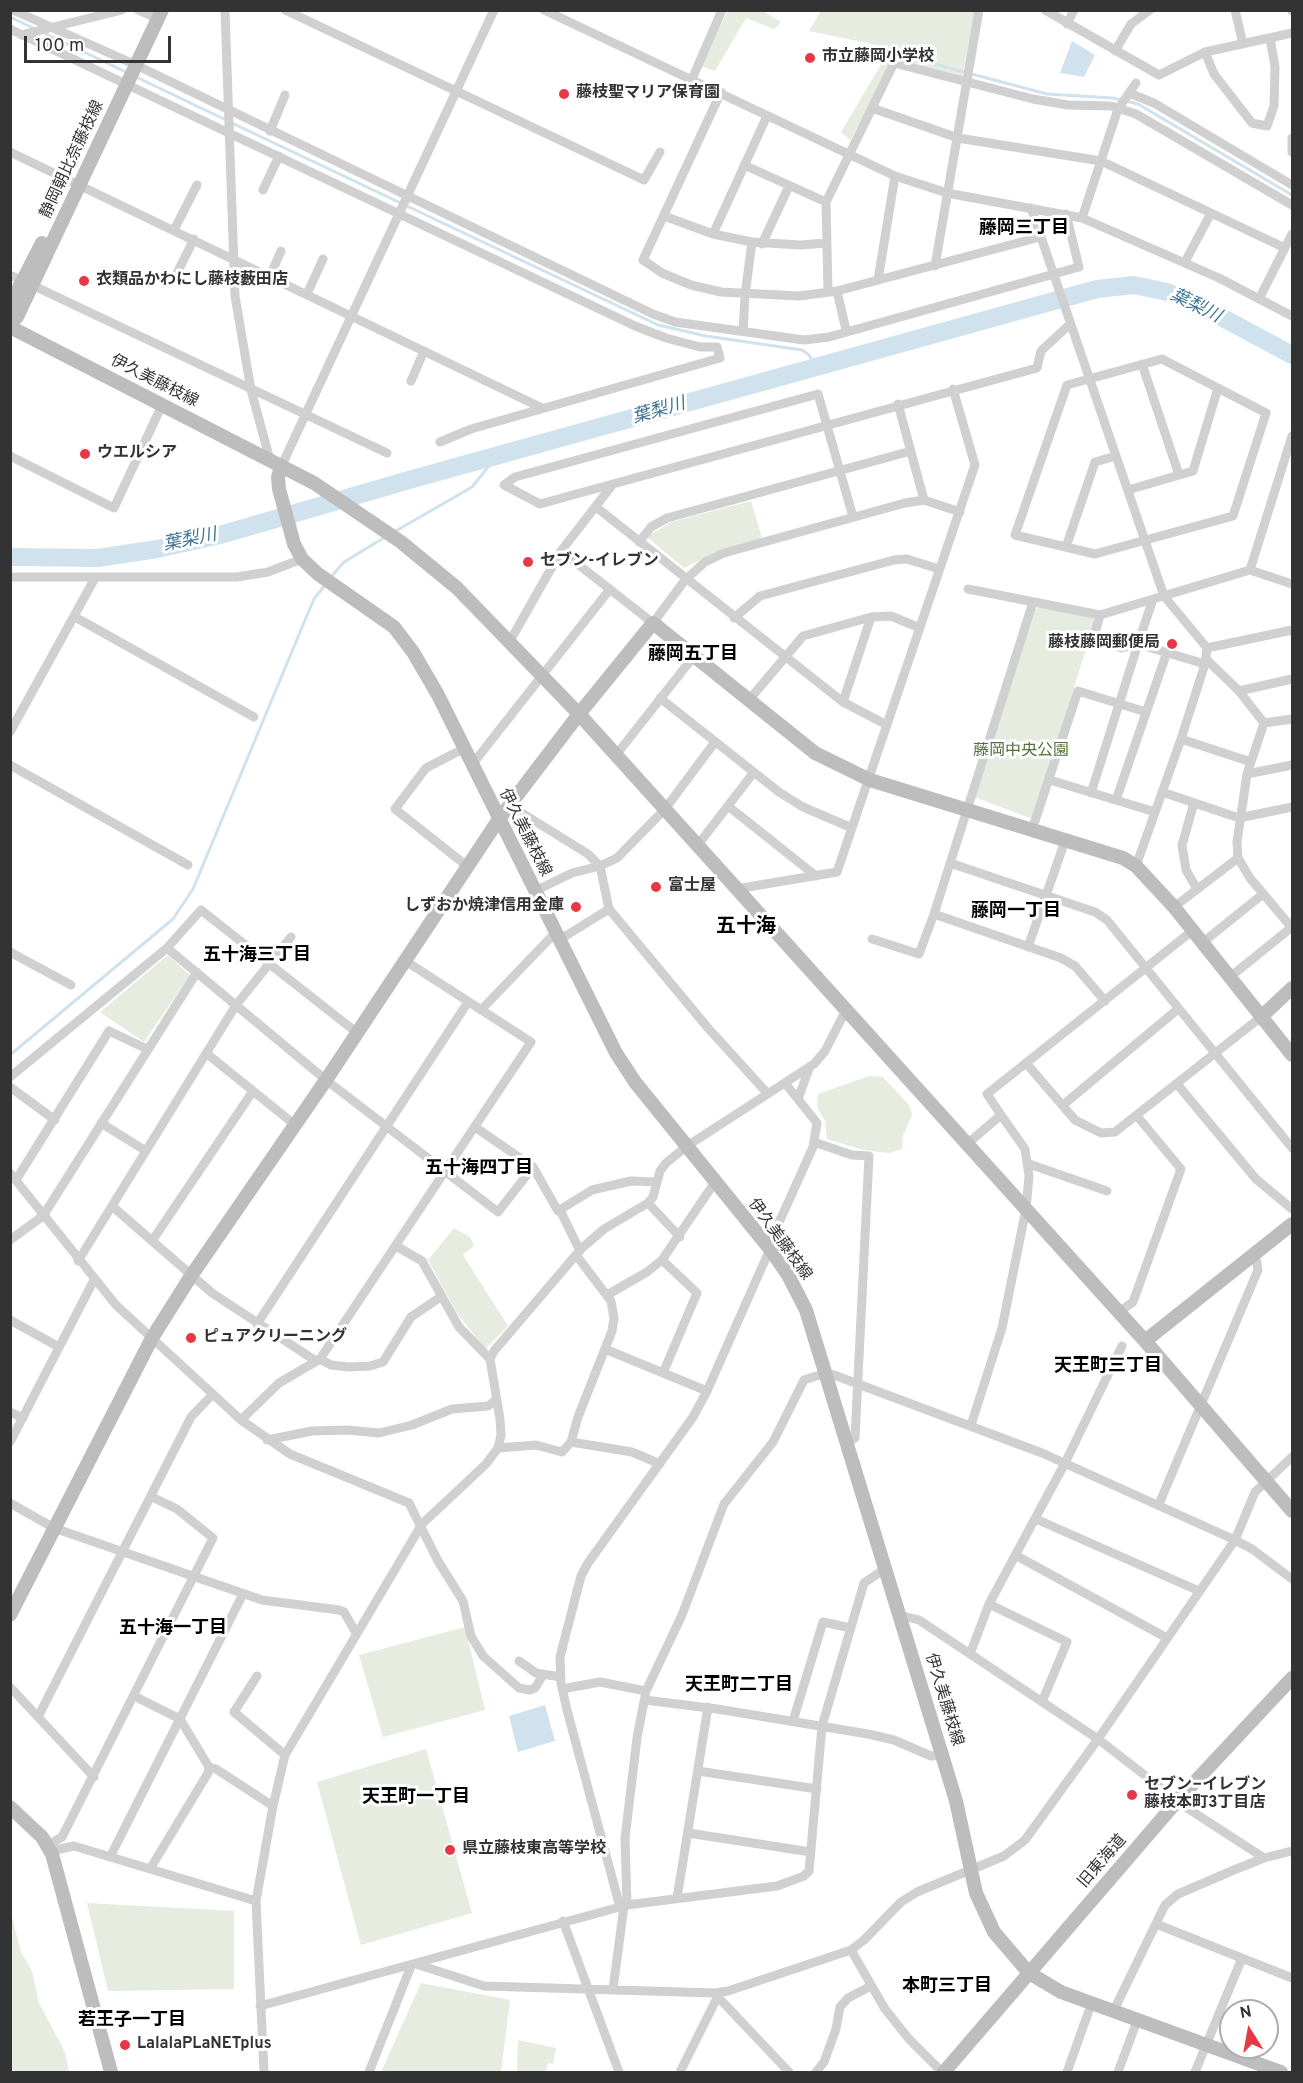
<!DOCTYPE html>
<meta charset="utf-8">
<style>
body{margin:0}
#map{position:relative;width:1303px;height:2083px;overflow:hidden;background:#fff;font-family:Overpass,sans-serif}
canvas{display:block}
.frame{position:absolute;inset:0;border:12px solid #333;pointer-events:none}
.north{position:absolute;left:1219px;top:1999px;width:60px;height:60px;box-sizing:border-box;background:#fff;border:2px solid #adadad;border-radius:50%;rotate:349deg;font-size:16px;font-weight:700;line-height:24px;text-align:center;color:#333}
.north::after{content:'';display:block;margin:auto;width:21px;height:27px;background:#e63946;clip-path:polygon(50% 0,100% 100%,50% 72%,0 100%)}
.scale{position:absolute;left:24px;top:36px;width:147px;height:27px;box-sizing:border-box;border:3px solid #333;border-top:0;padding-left:8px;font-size:18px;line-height:21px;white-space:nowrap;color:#333;-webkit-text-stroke:4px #fff;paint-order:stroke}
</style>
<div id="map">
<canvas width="1303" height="2083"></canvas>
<div class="frame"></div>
<div class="north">N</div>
<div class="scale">100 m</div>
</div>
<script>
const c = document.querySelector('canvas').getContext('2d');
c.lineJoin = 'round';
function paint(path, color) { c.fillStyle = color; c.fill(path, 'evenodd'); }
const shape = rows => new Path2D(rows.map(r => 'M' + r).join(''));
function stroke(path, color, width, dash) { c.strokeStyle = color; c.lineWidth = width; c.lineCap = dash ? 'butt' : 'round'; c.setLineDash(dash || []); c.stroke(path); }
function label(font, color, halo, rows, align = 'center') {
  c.font = font + ' Overpass,"Noto Sans JP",sans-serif'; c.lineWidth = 6; c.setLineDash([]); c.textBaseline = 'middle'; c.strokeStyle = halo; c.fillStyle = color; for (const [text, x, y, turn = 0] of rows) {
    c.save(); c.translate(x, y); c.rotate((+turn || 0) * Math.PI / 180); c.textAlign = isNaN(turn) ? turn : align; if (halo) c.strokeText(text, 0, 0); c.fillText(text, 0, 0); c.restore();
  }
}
paint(shape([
 [728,11,763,11,781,22,774,29,746,18,715,71,698,65],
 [821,11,975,11,962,77,894,63,850,140,841,132,891,48,809,31],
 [751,501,762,538,720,550,684,568,647,537,671,522],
 [1042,606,1092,616,1095,620,1034,817,1030,818,974,797,1035,610],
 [168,955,190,975,144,1042,100,1012],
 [869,1076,883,1077,909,1105,912,1115,903,1136,902,1149,889,1153,863,1150,827,1139,825,1121,817,1107,818,1094],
 [454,1228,470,1237,474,1246,463,1255,508,1326,485,1349,457,1313,428,1260],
 [465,1627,485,1710,383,1737,359,1655],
 [426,1749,472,1913,361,1945,317,1782],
 [87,1903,234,1911,234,1989,108,1991],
 [11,1913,21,1952,32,1971,39,2003,65,2052,69,2072,11,2072],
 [421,1983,510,2000,501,2072,381,2072],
 [518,2040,556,2048,553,2064,548,2063,546,2072,517,2072]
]), '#e6ecdf');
paint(shape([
 [1072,41,1095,55,1084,77,1060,73],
 [545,1705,555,1741,518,1752,509,1716]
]), '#cfe2ee');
stroke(shape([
 [10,17,33,28],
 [42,32,128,73],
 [894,56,923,61,1047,94,1113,98,1138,104,1292,195],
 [134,76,226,120],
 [232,123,658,325,706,336,802,350,809,355,817,368],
 [394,532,472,487,496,457],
 [331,577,344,562,385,537],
 [10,1055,173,919,193,889,303,625,314,599,325,585]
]), '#cfe2ee', 3);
stroke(shape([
 [10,557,98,558,157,549,220,535,409,480,1097,289,1134,285,1167,292,1206,309,1292,355]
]), '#cfe2ee', 18);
stroke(shape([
 [13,10,136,65,653,314,675,322,804,340,829,337,1079,267,1066,214],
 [138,10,158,19],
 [225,10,235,296,251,390,270,460],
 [285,10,644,180,660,152],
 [544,10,895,176,947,193,1082,218,1219,278,1292,316],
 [1045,10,1159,75,1205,52,1292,33],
 [1235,10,1243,44],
 [1292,10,1292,11],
 [1067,24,1074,10],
 [10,29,635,326,666,338,700,347,717,347,720,358,471,429,440,442],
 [21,35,122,10],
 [1115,51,1131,24,1150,10],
 [1205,52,1214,74,1252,123,1267,126,1274,106,1275,67,1270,38],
 [692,79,722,10],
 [721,92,643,260,662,273,691,285,721,292,799,296,837,291,1040,237],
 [1129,93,1154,103,1292,185],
 [872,108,958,138,1101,161,1285,248],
 [270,131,285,95],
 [1292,138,1292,152],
 [10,152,542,408],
 [744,165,826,202],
 [263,190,279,156],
 [1031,208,1164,596,1207,648],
 [664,216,713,234,752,242,800,245,826,243],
 [1082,218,1118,109,1136,83],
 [174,230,197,185],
 [713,234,767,116],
 [762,244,789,186],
 [1185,262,1211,213],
 [935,266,979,10],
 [10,275,23,281],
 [176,275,194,239],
 [270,276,281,251],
 [878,280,895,176],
 [32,285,387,453],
 [837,291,846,330],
 [828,292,826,202,894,63,1033,99,1068,105,1111,106,1136,114,1292,205],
 [307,294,323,259],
 [1259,299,1292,234],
 [743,332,745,295,752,242],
 [1162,359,1266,413,1233,516,1095,554,1015,535,1067,385,1162,359],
 [1142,364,1179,475],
 [411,381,424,351],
 [898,404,924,500],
 [10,456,114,508,162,405],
 [281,467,494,10],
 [613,484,540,504,504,485,515,477,818,394,853,517],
 [1128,490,1193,471,1218,388],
 [596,507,843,702,887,725],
 [639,542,651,527,667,518,911,451],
 [1066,547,1095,462,1116,456],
 [561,551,653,623,685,580,705,562,724,553,905,503,924,500,960,512],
 [1250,570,1292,436],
 [10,577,237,577,268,572,302,559],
 [968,589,1100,615,1250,570,1292,584],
 [1100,615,1094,637,1122,648,1138,644,1153,599],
 [75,617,254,717],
 [734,618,760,596,894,560,907,559,939,569],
 [510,641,561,551,613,484,1037,368,1041,351,1069,325],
 [1206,659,1239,691,1264,723],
 [1239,691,1292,679],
 [660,698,779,792,803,807,852,828],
 [749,700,803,636,871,617,891,616,920,628],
 [843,702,871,617],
 [1292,719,1264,723,1247,774,1237,842,1238,858,1250,878,1292,928],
 [10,732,95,578],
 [1181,739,1251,762],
 [463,749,426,768,395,809,467,866],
 [616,755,694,656],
 [10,765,188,865],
 [471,766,610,589],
 [1247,774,1292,765],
 [1050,780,1155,812],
 [1162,792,1239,818,1292,807],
 [1091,793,1138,644,1205,664],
 [1116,800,1167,652],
 [1194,803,1182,845,1186,870,1197,889],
 [509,805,588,854,600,866,609,909,559,940],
 [728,806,816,876],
 [1032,830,1078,691,1146,712],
 [697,846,754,772],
 [950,863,1095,912,1107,920,1292,1148],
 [1136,866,1181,739,1205,664,1207,648,1292,630],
 [736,889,837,872,975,465,953,389],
 [535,891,572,873,600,866,617,858,665,809,715,742],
 [1174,907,1238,858],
 [609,909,708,1028,768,1094],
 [934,914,1061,958,1075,966,1105,1001],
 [872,939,919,954,934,914,1033,602],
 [1202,943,1263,894],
 [1028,947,1065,841],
 [167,948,326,1080,498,1212,533,1167],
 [10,952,71,985],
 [1230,977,1292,927],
 [481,1010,556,932],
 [206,1053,294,1124],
 [1026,1063,1075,1120,1101,1133,1115,1132,1261,1017],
 [10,1077,167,948,201,910,356,1032],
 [1177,1084,1256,1179,1292,1209],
 [10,1087,55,1120],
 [798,1099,810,1066],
 [1063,1105,1178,1009],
 [101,1123,146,1151],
 [475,1127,533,1167,558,1211,592,1190,631,1181,657,1182],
 [814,1142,852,1155,869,1156,855,1438,847,1443],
 [967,1144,1001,1115,987,1094,1192,931],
 [1029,1164,1107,1191],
 [10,1173,116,1305,241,1420,290,1454,409,1503,438,1561,463,1601,471,1636,483,1656,519,1688,530,1690,535,1688,543,1675],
 [16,1180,109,1031,147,1049],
 [648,1203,680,1237],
 [112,1206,212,1293,316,1361],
 [560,1210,580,1251],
 [10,1240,43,1216,197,972],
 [152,1241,253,1091],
 [396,1246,422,1261,459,1327,490,1359],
 [768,1247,813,1147,817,1123,785,1083],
 [662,1260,697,1293,663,1373],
 [78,1261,236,1005,291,937],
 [607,1295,647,1272,662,1260,715,1182],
 [1119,1312,1133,1302,1181,1169,1137,1116],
 [10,1320,59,1347],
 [257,1324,468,1002],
 [605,1349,707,1391],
 [320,1359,331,1365,349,1367,370,1366,383,1362,411,1317,442,1296],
 [10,1412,23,1418],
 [241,1420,279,1383,320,1359,531,1042,404,960],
 [971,1425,1002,1328,1026,1209,1029,1176,1025,1149,1001,1115],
 [267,1440,312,1431,347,1430,379,1433,412,1425,452,1409,488,1406,496,1400],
 [10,1442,94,1280],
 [571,1442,632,1452,660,1464],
 [498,1448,536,1445,562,1452,571,1442,578,1417,612,1331,614,1318,611,1301,576,1255],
 [10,1503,54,1528,262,1600,339,1610,344,1612,356,1633],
 [1159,1504,1258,1270,1255,1252],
 [1036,1519,1199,1591],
 [1017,1556,1167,1638],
 [989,1604,1067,1642,1042,1702],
 [899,1615,919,1620,1098,1739,1187,1808,1264,1858],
 [970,1654,989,1604,1065,1463,1122,1346],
 [519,1661,536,1673,561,1677],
 [257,1676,234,1712,285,1755],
 [10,1687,94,1777],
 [562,1689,600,1682,646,1691],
 [134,1696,180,1719,209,1767,208,1773,150,1869],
 [645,1700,717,1709,868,1734,894,1740,931,1756,942,1755],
 [38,1717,191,1417,212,1395],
 [793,1721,823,1622,851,1628],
 [209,1767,216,1769,273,1806],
 [698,1771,817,1789],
 [688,1833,811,1852],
 [48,1845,62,1837,213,1538,177,1509,152,1497],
 [51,1851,74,1846,256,1901],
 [110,1857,243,1594],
 [677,1898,708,1707],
 [627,1905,625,1838,637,1738,646,1691,682,1615,724,1504,773,1442,804,1380,826,1373,834,1375,1042,1453,1235,1540,1252,1549,1292,1579],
 [620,1907,567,1710,561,1683,560,1657,581,1576,588,1563,693,1417,707,1391,770,1249],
 [563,1921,619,2072],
 [1156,1924,1292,1978],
 [851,1950,885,2009,909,2039,942,2072],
 [416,1964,484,1986,715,1993,728,1991,851,1950,864,1940,901,1902,917,1892,1004,1856,1025,1840,1098,1739,1235,1540,1255,1492,1292,1457],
 [613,1989,624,1906],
 [718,1997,789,2072],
 [260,2006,627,1905,777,1886,804,1876,809,1871,822,1726,864,1583,886,1568],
 [1113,2012,1165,1905,1178,1894,1234,1870,1264,1858,1292,1851],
 [264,2072,256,1901,273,1806,285,1755,422,1524,486,1464,498,1448,501,1435,500,1419,490,1359,494,1351,581,1249,604,1229,648,1203,653,1197,660,1171,666,1163,687,1146,814,1064,825,1051,846,1010],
 [369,2072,411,1966],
 [680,2072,720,1992],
 [816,2072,824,2062,836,2029,840,2007,848,1998,871,1986],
 [1067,2072,1091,2005],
 [1118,2072,1137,2021],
 [1195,2072,1242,1958]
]), '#d0d0d0', 9);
stroke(shape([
 [10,305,42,243],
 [10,322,17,317,162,10],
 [10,327,314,483,401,542,457,588,579,714,1145,1341,1292,1511],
 [281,467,278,477,279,489,294,544,302,559,318,574,394,627,413,652,438,695,616,1053,635,1082,770,1249,788,1275,806,1310,942,1755,956,1801,976,1893,994,1932,1029,1973,1061,1992,1281,2072],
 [1261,1017,1292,988],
 [1145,1341,1292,1224],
 [10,1615,152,1338,191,1276,326,1080,499,819,579,714,653,623,815,753,870,780,1123,858,1136,866,1174,907,1292,1055],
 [10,1807,42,1837,52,1854,111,2072],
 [944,2072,1178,1800,1292,1678]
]), '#bdbdbd', 14);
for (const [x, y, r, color] of [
 [810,58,6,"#e63946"],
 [564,94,6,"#e63946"],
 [84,281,6,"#e63946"],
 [85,454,6,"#e63946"],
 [528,562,6,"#e63946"],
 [1172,644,6,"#e63946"],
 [656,887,6,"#e63946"],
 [576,907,6,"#e63946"],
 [191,1338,6,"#e63946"],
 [1132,1795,6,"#e63946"],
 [450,1850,6,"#e63946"],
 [125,2045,6,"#e63946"]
]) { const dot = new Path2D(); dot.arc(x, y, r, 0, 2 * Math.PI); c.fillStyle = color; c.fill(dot); stroke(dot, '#fff', 2); }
label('bold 16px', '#333', '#fff', [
 ["市立藤岡小学校",822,58],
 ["藤枝聖マリア保育園",576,94],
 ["衣類品かわにし藤枝藪田店",96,281],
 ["ウエルシア",97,454],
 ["セブン-イレブン",540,562],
 ["藤枝藤岡郵便局",1160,644,"right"],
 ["富士屋",668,887],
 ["しずおか焼津信用金庫",564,907,"right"],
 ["ピュアクリーニング",203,1338],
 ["セブン−イレブン",1144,1786],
 ["藤枝本町3丁目店",1144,1804],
 ["県立藤枝東高等学校",462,1850],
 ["LalalaPLaNETplus",137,2045]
], 'left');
label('16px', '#333', '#fff', [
 ["静岡朝比奈藤枝線",73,160,-65],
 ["伊久美藤枝線",154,382,27],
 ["伊久美藤枝線",524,833,63],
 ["伊久美藤枝線",779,1240,54],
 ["伊久美藤枝線",943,1700,73],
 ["旧東海道",1103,1862,-49]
]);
label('16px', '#56703f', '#fff', [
 ["藤岡中央公園",1021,752]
]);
label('bold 18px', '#000', '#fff', [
 ["藤岡三丁目",1024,229],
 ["藤岡五丁目",693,655],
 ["藤岡一丁目",1016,912],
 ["五十海三丁目",257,956],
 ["五十海四丁目",479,1169],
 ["天王町三丁目",1108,1367],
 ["五十海一丁目",173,1629],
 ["天王町二丁目",739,1686],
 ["天王町一丁目",416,1798],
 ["本町三丁目",947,1987],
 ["若王子一丁目",132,2021]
]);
label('italic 18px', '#3f7597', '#fff', [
 ["葉梨川",1195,307,26],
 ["葉梨川",659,412,-16],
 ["葉梨川",190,541,-11]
]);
label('bold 20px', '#000', '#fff', [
 ["五十海",746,928]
]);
</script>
